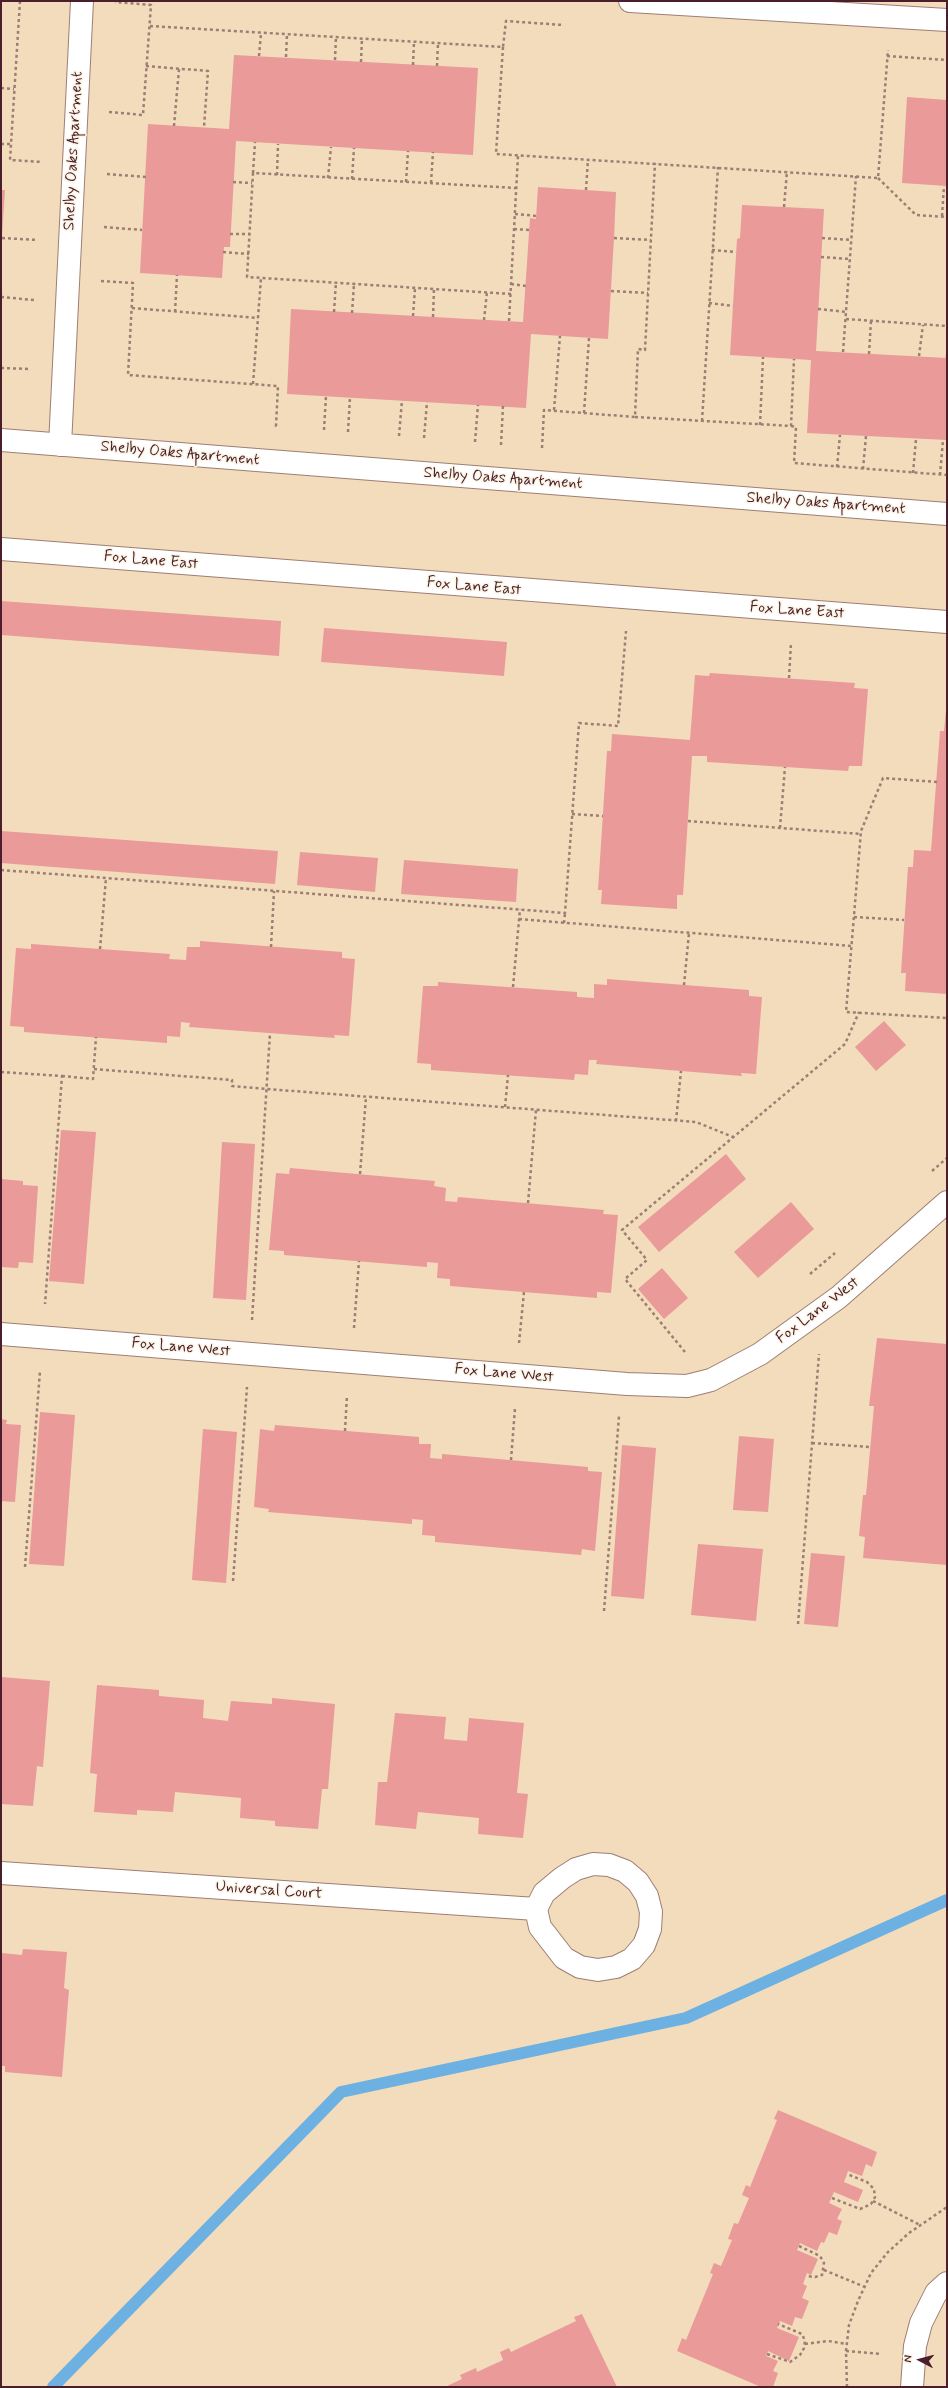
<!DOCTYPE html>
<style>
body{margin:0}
#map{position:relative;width:948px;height:2388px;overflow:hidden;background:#f2dcbc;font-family:Mynerve,sans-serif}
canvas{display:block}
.frame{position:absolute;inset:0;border:2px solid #4a1f2b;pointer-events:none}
.north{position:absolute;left:900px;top:2340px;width:40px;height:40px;-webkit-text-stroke:3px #fcf5e5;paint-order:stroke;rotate:276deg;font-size:11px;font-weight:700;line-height:16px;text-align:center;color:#4a1f2b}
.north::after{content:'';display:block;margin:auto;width:14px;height:18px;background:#4a1f2b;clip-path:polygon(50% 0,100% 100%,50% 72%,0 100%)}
</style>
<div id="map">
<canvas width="948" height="2388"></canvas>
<div class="frame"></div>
<div class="north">N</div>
</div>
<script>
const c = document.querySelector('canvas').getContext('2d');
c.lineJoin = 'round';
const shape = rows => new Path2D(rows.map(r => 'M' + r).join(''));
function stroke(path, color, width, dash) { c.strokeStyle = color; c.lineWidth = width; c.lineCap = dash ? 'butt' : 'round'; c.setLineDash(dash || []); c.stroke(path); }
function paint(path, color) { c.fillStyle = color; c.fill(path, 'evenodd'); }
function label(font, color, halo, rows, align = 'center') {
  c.font = font + ' Mynerve,sans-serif'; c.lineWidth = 3; c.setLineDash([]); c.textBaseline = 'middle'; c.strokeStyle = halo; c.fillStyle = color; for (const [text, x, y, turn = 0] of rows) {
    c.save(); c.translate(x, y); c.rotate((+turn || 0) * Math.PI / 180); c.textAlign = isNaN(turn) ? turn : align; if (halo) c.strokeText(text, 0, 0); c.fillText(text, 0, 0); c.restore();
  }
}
stroke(shape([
 [53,2387,341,2092,686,2018,947,1900]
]), '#6db0e2', 12);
paint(shape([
 [234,55,478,68,473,155,236,141,230,247,224,247,222,278,140,273,148,124,229,129],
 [907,97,947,100,947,186,902,183],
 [538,187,616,192,614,238,608,339,531,334,526,408,287,394,291,309,523,322,530,218,536,219],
 [1,190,5,190,2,236,1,236],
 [742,205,824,209,816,351,947,358,947,440,807,433,811,360,730,355,737,239,740,238],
 [1,601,281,621,279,656,1,635],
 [324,628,507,642,504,676,321,662],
 [710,673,855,683,854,688,868,689,862,766,849,766,848,771,707,762,707,756,692,756,683,895,677,895,677,909,601,904,602,890,598,890,607,751,611,751,612,734,690,740,695,675,709,676],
 [946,710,947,710,947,994,905,991,906,973,901,973,908,867,913,867,914,850,931,851,940,731,944,731],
 [1,831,278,851,275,884,1,863],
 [300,852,378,858,375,892,297,885],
 [404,860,518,869,516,902,401,894],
 [200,941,342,952,342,958,355,959,349,1036,334,1035,335,1038,189,1027,190,1023,181,1022,180,1037,167,1036,167,1043,24,1032,24,1027,10,1026,16,948,31,949,31,944,100,949,170,954,169,959,186,960,187,947,200,947],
 [607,979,749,990,749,996,762,997,756,1074,741,1073,742,1076,596,1064,597,1060,589,1060,588,1075,575,1074,574,1080,431,1070,431,1064,417,1063,423,986,438,986,438,982,577,992,577,997,594,998,594,984,607,985],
 [884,1021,906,1045,876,1071,855,1047],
 [61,1130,96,1132,84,1284,49,1281],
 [222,1142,255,1144,246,1300,213,1298],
 [726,1154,746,1179,659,1252,638,1227],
 [290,1168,435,1181,434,1186,446,1188,445,1201,457,1202,458,1197,604,1210,603,1214,618,1215,611,1293,597,1292,597,1298,450,1286,450,1279,437,1278,438,1263,427,1262,427,1267,284,1255,284,1251,269,1250,276,1173,289,1174],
 [1,1179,23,1181,23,1185,38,1186,33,1263,19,1262,18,1268,1,1267],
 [791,1202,814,1229,758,1278,734,1252],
 [662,1268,688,1298,664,1319,638,1289],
 [877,1338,947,1344,947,1565,863,1558,865,1537,859,1536,863,1495,866,1495,874,1406,869,1406],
 [40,1412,75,1415,64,1566,29,1564],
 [1,1419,7,1420,6,1424,21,1425,15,1502,1,1501],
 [275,1425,419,1437,419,1444,431,1444,430,1458,442,1459,442,1454,588,1467,588,1471,602,1472,595,1551,582,1549,581,1555,435,1542,435,1536,422,1535,423,1520,412,1519,412,1524,268,1512,269,1509,254,1507,260,1429,274,1431],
 [203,1429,237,1432,226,1583,192,1580],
 [739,1436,774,1439,768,1512,733,1510],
 [622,1445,656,1448,644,1599,611,1596],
 [698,1544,763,1549,756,1621,691,1615],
 [811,1553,845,1556,838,1627,804,1624],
 [1,1677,50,1681,43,1767,37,1766,33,1806,1,1804],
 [97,1685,159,1690,159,1696,204,1700,203,1718,228,1721,231,1701,272,1704,272,1698,335,1704,328,1789,322,1789,318,1829,275,1826,275,1821,240,1818,241,1798,175,1792,173,1812,137,1810,137,1815,94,1812,97,1774,90,1773],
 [395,1713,446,1717,444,1739,467,1741,469,1718,524,1723,517,1793,528,1794,523,1838,478,1834,479,1818,418,1812,416,1829,375,1825,378,1782,387,1782],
 [23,1949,67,1952,64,1988,69,1990,62,2077,5,2072,5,2066,1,2066,1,1953,22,1955],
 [778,2110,877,2152,872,2167,866,2164,862,2176,848,2171,847,2174,844,2182,863,2190,858,2202,834,2192,829,2203,842,2209,837,2219,842,2221,837,2235,829,2232,824,2243,821,2242,817,2251,800,2243,797,2250,818,2259,811,2275,807,2273,803,2284,807,2286,802,2298,809,2301,802,2319,795,2317,792,2326,780,2321,777,2328,799,2337,789,2361,768,2351,766,2356,778,2361,773,2371,778,2373,773,2387,761,2387,677,2351,682,2338,686,2340,713,2274,710,2273,714,2263,721,2266,732,2240,728,2239,734,2223,738,2224,749,2198,742,2195,746,2185,750,2187,777,2120,774,2119],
 [582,2314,617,2387,445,2387,462,2379,460,2375,476,2368,477,2372,503,2360,500,2352,509,2348,511,2352,576,2321,574,2317]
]), '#e99a99');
const minor = shape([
 [630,1,947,20],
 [1,440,947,514],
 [60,445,82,1],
 [1,549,947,622],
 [1,1334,627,1384,687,1386,711,1380,760,1354,839,1297,947,1202],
 [593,1864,609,1865,625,1871,638,1882,647,1896,651,1912,650,1929,644,1945,632,1959,616,1967,598,1970,580,1967,564,1958,540,1927,536,1909,544,1893,562,1878,576,1869,593,1864],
 [1,1873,536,1909],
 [912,2387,915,2346,921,2323,936,2293,947,2283]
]);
stroke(minor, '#9e7e74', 24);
stroke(shape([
 [20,1,10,160,42,162],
 [150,26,503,47,506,21,563,25],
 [503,47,496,154,878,178,888,50],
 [259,56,261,33],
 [887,56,947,60],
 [286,57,287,34],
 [335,60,336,37],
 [361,62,362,38],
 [413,65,414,42],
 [146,66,208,71,204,127],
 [437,66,438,43],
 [1,88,14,89],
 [109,112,143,115,151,5,115,2],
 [174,126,179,69],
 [1,144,10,144],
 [253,173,255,142],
 [107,174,146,177],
 [277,175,278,144],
 [328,178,331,147],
 [878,178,916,215,947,217],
 [352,179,354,148],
 [233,182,252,183],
 [406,182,408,151],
 [431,183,433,152],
 [586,190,588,159],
 [784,207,787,171],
 [515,214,537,216],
 [942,216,944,186],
 [104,227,142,230],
 [514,229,529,230],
 [230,234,250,234],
 [2,238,38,240],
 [614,238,651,240],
 [822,238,852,240],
 [712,250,736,252],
 [223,252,249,254],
 [821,257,850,259],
 [101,281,133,283,128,375,278,386,276,426,278,426],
 [511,284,526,286],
 [611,291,648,293],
 [511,294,247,277,253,173,516,188],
 [1,297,34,300],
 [709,303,733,306],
 [132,308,258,318],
 [818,309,847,312],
 [175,312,177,275],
 [334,312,336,282],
 [352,313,354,284],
 [413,316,415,288],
 [433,317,434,289],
 [846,319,947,326],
 [484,320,487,292],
 [509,321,518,156],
 [843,352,856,176],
 [869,354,871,321],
 [919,356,923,325],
 [947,358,947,355],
 [1,368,30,369],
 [253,384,261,278],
 [554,410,560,336],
 [584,413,589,338],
 [635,417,791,426,794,359],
 [702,421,718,167],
 [760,425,763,357],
 [791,426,796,427,794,463,947,475],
 [324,430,326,396],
 [348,432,350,397],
 [399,436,402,400],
 [424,438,427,402],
 [475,442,478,405],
 [501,445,503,406],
 [542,448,544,410,635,417,638,349,645,350,655,163],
 [837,467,840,435],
 [863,469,866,436],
 [913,473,916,439],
 [940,475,943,440],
 [789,678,791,643],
 [937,782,883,778,861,831,846,1012,947,1018],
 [572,814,603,816],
 [688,821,861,834],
 [780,828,785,767],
 [1,870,565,913,579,723,618,726,626,631],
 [854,917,904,920],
 [519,919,851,946],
 [564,923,565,913],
 [271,947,274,891],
 [100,949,106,878],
 [684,985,689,933],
 [513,987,520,909],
 [94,1069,232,1080,232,1086,267,1089,696,1122,733,1137],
 [1,1072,62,1076,45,1304],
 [62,1076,93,1079,96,1037],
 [505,1107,508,1075],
 [676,1121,681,1071],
 [932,1171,947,1158],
 [360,1174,366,1097],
 [528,1203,536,1110],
 [810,1274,835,1253],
 [252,1320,270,1033],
 [354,1328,359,1261],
 [519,1343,524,1292],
 [685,1352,625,1279,647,1260,622,1230,845,1044,859,1012],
 [345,1431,347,1395],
 [812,1443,870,1447],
 [511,1460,515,1408],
 [25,1567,40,1371],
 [233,1581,247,1387],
 [604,1611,619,1416],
 [798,1624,819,1354],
 [832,2198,860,2209,871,2204,875,2197,874,2189,867,2182,847,2174],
 [873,2201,920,2225],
 [799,2246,820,2256,824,2263,822,2275,815,2277,806,2276],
 [824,2270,865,2287],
 [805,2344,828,2341,847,2344],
 [846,2351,881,2354],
 [767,2354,790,2362,800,2355,804,2348,805,2341,802,2334,778,2324],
 [847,2387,846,2351,849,2325,858,2301,871,2273,888,2252,909,2233,947,2207]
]), '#9e7e74', 2.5, [3, 3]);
stroke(minor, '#fff', 22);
label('16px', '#4a1f2b', '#fcf5e5', [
 ["Shelby Oaks Apartment",74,151,-87],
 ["Shelby Oaks Apartment",180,454,5],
 ["Shelby Oaks Apartment",503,479,4],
 ["Shelby Oaks Apartment",826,504,4],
 ["Fox Lane East",151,561,5],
 ["Fox Lane East",474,587,5],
 ["Fox Lane East",797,611,4],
 ["Fox Lane West",818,1311,-37],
 ["Fox Lane West",181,1348,5],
 ["Fox Lane West",504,1374,5],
 ["Universal Court",269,1891,4]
]);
</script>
